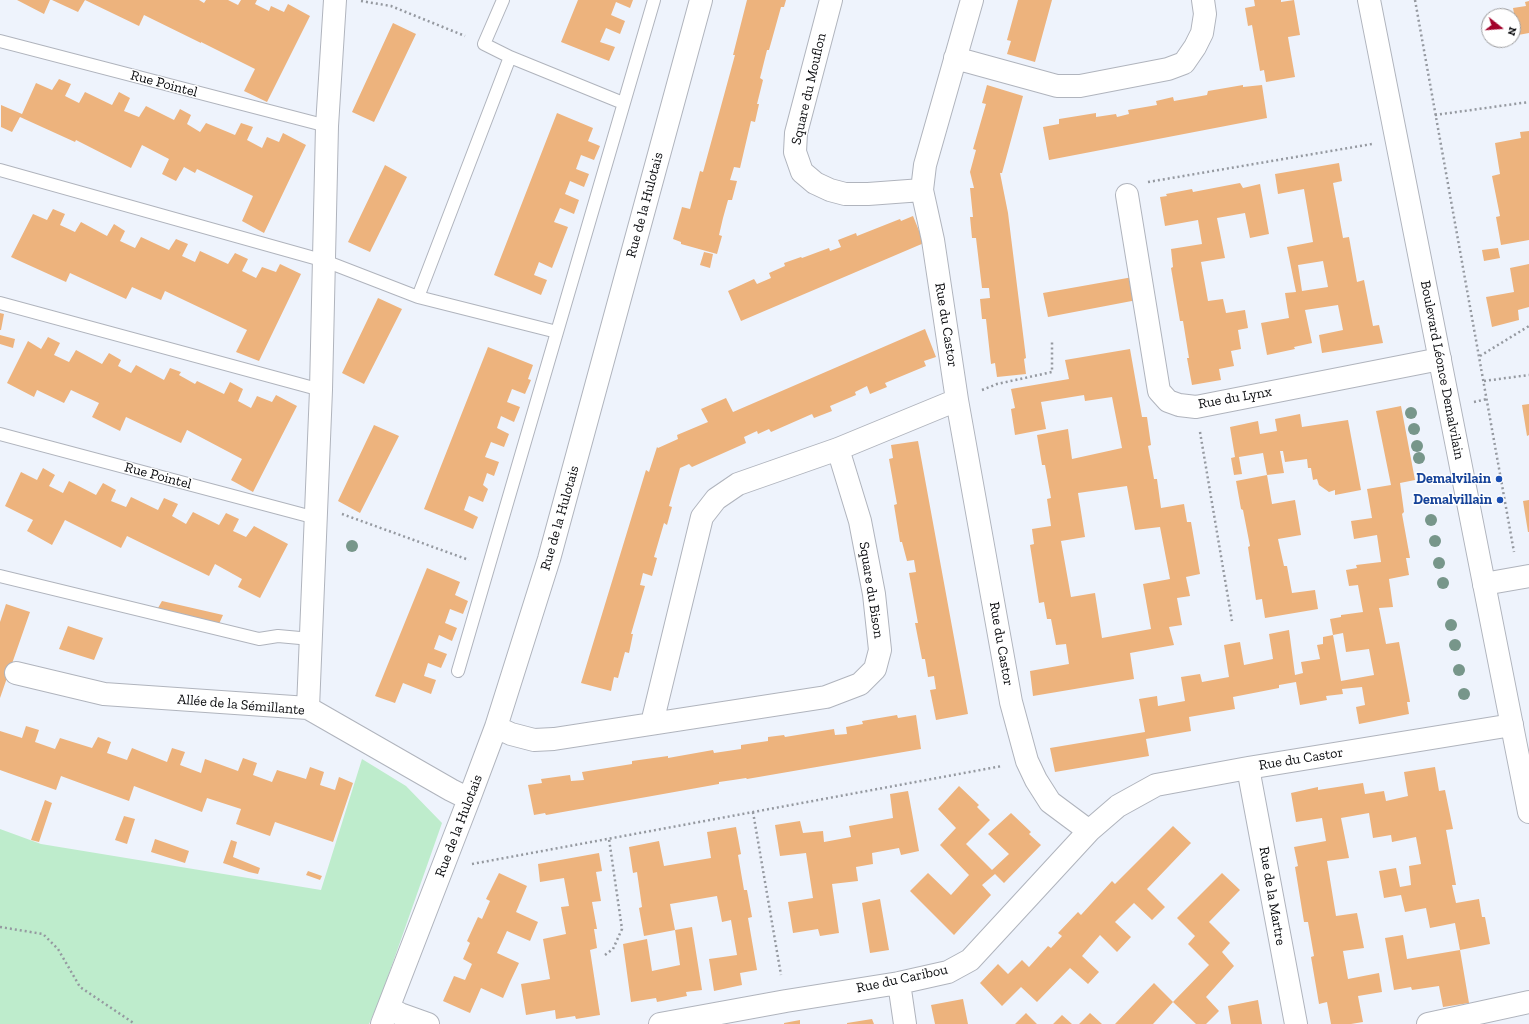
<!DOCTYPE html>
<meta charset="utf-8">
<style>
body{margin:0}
#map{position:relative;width:1529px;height:1024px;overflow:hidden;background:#eef3fc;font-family:"Zilla Slab",serif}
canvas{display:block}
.north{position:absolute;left:1481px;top:8px;width:40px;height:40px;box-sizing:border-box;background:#fff;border:1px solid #9d9d9f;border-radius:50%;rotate:107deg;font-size:11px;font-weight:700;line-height:16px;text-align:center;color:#0a0b0e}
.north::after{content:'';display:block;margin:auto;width:14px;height:18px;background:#a2012a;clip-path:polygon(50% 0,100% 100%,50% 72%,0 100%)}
</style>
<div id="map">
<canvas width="1529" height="1024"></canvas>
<div class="north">N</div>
</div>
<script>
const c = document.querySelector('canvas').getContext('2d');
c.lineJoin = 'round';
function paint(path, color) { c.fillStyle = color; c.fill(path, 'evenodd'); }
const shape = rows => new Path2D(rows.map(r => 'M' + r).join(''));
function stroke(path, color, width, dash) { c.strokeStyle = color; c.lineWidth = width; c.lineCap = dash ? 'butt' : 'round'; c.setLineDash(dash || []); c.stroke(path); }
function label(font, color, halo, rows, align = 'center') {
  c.font = font + ' "Zilla Slab",serif'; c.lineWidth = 3; c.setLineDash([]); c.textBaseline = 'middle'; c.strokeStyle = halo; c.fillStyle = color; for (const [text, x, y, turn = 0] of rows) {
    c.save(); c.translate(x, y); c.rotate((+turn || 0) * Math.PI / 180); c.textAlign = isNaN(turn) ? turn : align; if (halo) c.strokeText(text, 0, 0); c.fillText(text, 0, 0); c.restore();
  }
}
paint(shape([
 [362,759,406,786,442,823,380,999,369,1024,0,1024,0,829,41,844,321,890]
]), '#beeccc');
paint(shape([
 [17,0,50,0,44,14],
 [52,0,85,0,78,12],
 [85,0,199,0,204,3,206,0,228,0,238,5,241,0,257,0,255,4,269,11,271,6,284,12,288,4,310,16,267,102,244,91,255,69,201,42,201,43,144,15,139,26],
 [578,0,633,0,630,8,616,2,611,15,625,21,620,34,606,28,600,42,615,47,609,61,561,42],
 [747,0,786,0,784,7,781,7,769,50,767,50,760,78,763,80,757,104,759,104,755,122,751,121,740,168,734,167,730,180,737,181,732,200,728,200,723,218,719,235,722,236,717,254,681,244,681,242,673,239,682,207,690,209,700,171,703,172,735,55,733,55],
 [1018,0,1052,0,1035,62,1007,54,1011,41,1007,40],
 [1254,0,1281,0,1281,2,1294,0,1300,35,1288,37,1295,77,1266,82,1264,70,1260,71,1252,25,1248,26,1245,8,1255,6],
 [1529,1,1529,33,1518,35,1513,8,1526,6,1525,2],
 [393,23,416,34,374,122,352,112],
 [59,79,71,84,65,96,79,103,85,92,112,105,119,92,130,98,124,111,139,117,146,106,174,120,180,109,191,115,187,124,200,132,206,123,235,135,241,123,253,127,247,140,262,148,267,137,279,142,283,133,306,145,264,233,242,221,253,196,197,169,195,173,184,167,176,181,162,174,169,159,142,145,131,168,76,140,75,142,20,117,12,132,1,127,1,105,22,114,36,83,52,90],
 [987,85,1023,96,1002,173,1000,173,1008,213,1026,358,1024,359,1026,374,997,377,995,363,991,364,986,319,982,319,980,299,990,298,989,288,982,288,976,238,972,238,970,217,973,217,970,188,974,188,970,172,976,150,973,149,986,104,982,103],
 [1243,85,1243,87,1262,85,1267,118,1049,160,1043,127,1059,124,1059,119,1096,113,1096,117,1116,114,1117,117,1129,114,1128,110,1157,105,1156,101,1173,97,1174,101,1207,95,1208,91],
 [557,113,593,128,588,141,600,146,594,160,581,155,576,169,589,174,584,187,570,181,565,194,579,200,574,214,560,208,554,222,568,227,552,268,539,262,534,275,547,280,541,295,494,275],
 [1529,131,1529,240,1501,245,1496,217,1500,216,1492,176,1500,174,1495,143,1521,138,1520,132],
 [1339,163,1342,181,1333,183,1343,238,1349,237,1357,282,1364,280,1373,326,1379,325,1383,343,1322,353,1319,335,1343,330,1338,305,1305,310,1312,343,1294,347,1295,349,1267,355,1261,323,1289,318,1285,293,1296,292,1287,247,1313,242,1304,189,1278,194,1275,174],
 [1323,261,1328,287,1302,291,1298,265],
 [385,165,407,177,370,252,348,242],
 [1240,183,1243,188,1260,184,1269,234,1250,238,1245,213,1217,218,1225,258,1201,262,1208,301,1223,299,1226,313,1245,310,1248,328,1238,330,1241,349,1231,351,1234,366,1219,369,1221,380,1192,385,1187,358,1189,358,1183,321,1180,321,1171,268,1173,267,1171,249,1202,244,1198,220,1165,226,1160,197,1167,196,1166,194,1192,189,1193,192],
 [53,209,65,214,60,225,75,232,81,222,107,236,114,224,125,231,120,241,135,248,141,237,169,250,176,239,188,244,182,256,195,262,200,251,228,264,235,253,248,259,242,271,256,278,262,267,276,272,280,264,301,274,259,361,236,352,247,330,165,291,161,300,132,287,126,299,70,273,66,282,11,257,33,214,47,220],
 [913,216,924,243,741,321,728,291,754,279,757,284,771,278,769,273,785,266,784,263,801,257,802,258,829,248,830,251,841,247,838,240,856,233,857,236,900,219,901,221],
 [1498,248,1500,258,1484,261,1482,250],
 [704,252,713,254,710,268,700,265],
 [1529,264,1529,307,1518,310,1519,320,1492,327,1486,297,1514,292,1510,268],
 [1133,277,1137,300,1048,317,1043,293],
 [378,298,402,309,364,384,342,373],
 [0,313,4,314,1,330,0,330],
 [925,329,936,357,924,361,926,366,885,383,887,387,870,394,867,386,855,392,856,395,830,406,832,411,814,418,812,414,771,432,769,429,758,434,757,431,744,437,746,443,692,467,689,464,680,468,669,506,672,507,667,525,664,523,654,557,657,558,652,576,643,573,640,585,645,586,631,634,633,634,629,653,625,652,618,678,614,677,611,691,581,683,646,470,649,472,657,447,658,448,678,439,677,435,708,422,701,409,726,398,733,412],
 [0,335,15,339,13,348,0,344],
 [48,337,60,343,54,355,69,362,76,350,102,364,109,353,121,360,118,366,131,373,136,365,164,380,170,368,181,372,179,375,195,384,197,381,224,394,230,382,243,389,238,401,251,408,257,396,272,402,276,395,297,406,253,492,231,480,242,459,187,430,181,443,126,417,120,431,92,417,99,403,71,390,64,403,37,390,34,397,7,383,28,341,41,349],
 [488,347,533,365,528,379,531,380,525,394,512,389,507,402,520,407,514,422,501,416,497,428,509,434,504,447,491,442,485,457,499,462,494,476,487,473,483,485,488,489,483,502,469,496,464,510,478,517,473,529,424,509],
 [1130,349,1142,417,1147,417,1151,445,1148,446,1151,462,1154,479,1157,479,1161,508,1184,504,1187,522,1191,522,1200,574,1186,577,1190,596,1177,598,1182,625,1169,627,1174,645,1130,653,1134,679,1033,696,1030,671,1069,664,1066,644,1056,645,1051,619,1047,619,1044,602,1039,603,1030,545,1034,544,1032,529,1051,526,1047,499,1051,498,1045,465,1042,465,1037,435,1068,429,1072,459,1122,448,1112,397,1085,401,1084,395,1041,402,1046,429,1015,435,1011,409,1015,408,1011,389,1069,379,1065,360],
 [1127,486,1135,530,1160,527,1170,579,1143,584,1151,629,1102,638,1095,593,1071,597,1061,541,1085,537,1078,493],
 [1529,404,1529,435,1527,436,1522,405],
 [1401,406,1415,480,1400,483,1404,512,1402,514,1410,558,1406,558,1409,575,1389,579,1393,607,1379,608,1386,644,1399,642,1409,696,1410,702,1407,702,1409,714,1359,724,1356,707,1365,705,1362,687,1342,689,1343,694,1326,696,1327,700,1300,705,1296,682,1279,685,1279,688,1233,697,1235,709,1189,717,1191,731,1146,739,1149,756,1055,772,1050,748,1145,732,1139,699,1157,696,1158,706,1185,701,1181,677,1200,674,1202,682,1229,677,1224,645,1240,642,1244,665,1273,659,1269,634,1289,630,1295,675,1303,673,1301,662,1320,659,1317,645,1323,644,1323,637,1333,635,1341,681,1374,675,1369,649,1346,652,1343,633,1333,635,1330,619,1341,617,1341,615,1363,612,1358,585,1349,586,1346,570,1357,568,1356,565,1381,562,1377,535,1354,539,1351,521,1372,518,1367,489,1391,485,1376,411],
 [1300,414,1302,427,1348,420,1361,490,1335,495,1335,490,1329,492,1319,485,1317,479,1313,480,1311,468,1308,468,1307,459,1285,462,1283,451,1280,451,1284,473,1267,475,1272,504,1295,500,1301,535,1278,539,1284,566,1287,566,1292,593,1315,590,1318,609,1265,618,1262,599,1256,600,1248,547,1250,546,1243,510,1241,509,1236,481,1267,475,1263,453,1239,457,1242,474,1234,475,1231,458,1235,457,1230,427,1258,421,1260,434,1277,431,1275,419],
 [374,425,399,436,360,513,338,501],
 [918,441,968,714,936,720,930,690,936,689,934,676,928,677,925,659,922,659,915,623,918,623,909,573,916,572,914,560,907,561,902,542,900,542,894,505,897,504,889,459,893,458,891,445],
 [43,468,55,475,49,486,63,493,69,481,96,495,103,483,116,490,111,501,126,507,131,497,158,510,164,498,178,504,172,516,186,524,193,512,219,525,226,513,239,519,233,531,246,537,254,526,288,544,260,598,238,587,242,579,215,564,209,576,127,536,121,548,65,520,52,545,27,531,33,520,5,506,21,472,37,480],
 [1529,500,1529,532,1528,532,1523,501],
 [427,568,460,582,455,595,468,601,463,614,450,609,445,623,457,628,452,641,439,635,434,649,447,654,441,668,428,663,424,676,436,680,431,694,403,683,395,703,375,696],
 [162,601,223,615,219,624,158,608],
 [6,604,30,612,0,698,0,622],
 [68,626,103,638,94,660,59,649],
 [897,715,898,718,916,715,921,749,747,779,746,778,733,780,719,782,719,784,546,815,545,813,534,815,528,785,542,783,541,779,570,775,571,781,584,780,582,772,632,764,632,761,668,756,668,758,713,750,714,753,741,749,741,745,768,741,768,737,784,735,785,737,834,729,835,735,847,734,846,727,863,724,862,721],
 [26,726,39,730,35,742,55,749,60,738,92,748,98,737,111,742,107,753,127,760,132,748,167,762,172,748,185,752,180,765,201,773,205,759,238,771,243,758,257,763,253,775,272,782,277,770,306,779,310,767,324,772,320,785,335,790,339,777,353,783,333,842,275,822,270,836,236,824,241,809,207,798,202,812,134,786,129,801,61,776,56,790,0,770,0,731,22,738],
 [1435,767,1439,791,1445,790,1453,829,1446,830,1456,885,1452,885,1456,903,1479,899,1482,917,1485,917,1490,944,1460,950,1455,923,1430,928,1426,908,1405,912,1401,895,1384,898,1379,871,1396,868,1400,887,1411,885,1409,866,1421,864,1416,837,1392,842,1391,835,1373,838,1369,813,1341,818,1349,858,1327,861,1336,916,1357,913,1364,948,1343,951,1348,979,1379,973,1382,992,1358,996,1363,1022,1351,1024,1331,1024,1327,1002,1319,1004,1311,957,1314,956,1308,922,1304,922,1295,867,1298,866,1294,847,1326,841,1322,818,1296,822,1291,793,1318,787,1318,790,1363,783,1365,794,1384,791,1386,801,1408,796,1404,772],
 [959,786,979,805,977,807,990,820,966,844,992,870,1009,854,988,834,1011,813,1031,832,1029,834,1041,845,1004,883,995,874,982,885,991,895,954,935,910,891,928,873,951,895,969,875,940,845,956,828,938,809],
 [908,791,919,851,901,855,899,848,872,853,873,864,856,867,858,881,832,884,839,933,820,936,818,929,793,933,788,902,813,898,806,853,780,856,775,825,800,821,803,833,823,831,824,842,851,837,849,826,893,818,890,794],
 [45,800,52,803,39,842,31,840],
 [124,816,135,819,127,844,115,840],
 [1173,826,1191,843,1147,889,1165,907,1152,920,1134,903,1115,922,1131,937,1117,952,1100,935,1082,956,1099,972,1088,984,1070,968,1037,1002,1021,987,1002,1006,980,983,998,964,1008,974,1022,960,1029,967,1048,946,1051,948,1062,936,1058,933,1078,912,1081,915,1112,881,1115,884],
 [736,827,741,854,738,855,744,890,747,890,752,917,748,918,757,970,740,973,742,985,714,991,709,959,737,955,731,920,722,922,717,896,670,904,675,930,644,936,639,908,642,907,637,872,633,873,629,847,659,841,664,866,711,858,707,832],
 [155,839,189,851,185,863,151,852],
 [231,840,237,842,233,857,260,868,258,874,249,872,223,863],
 [599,853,602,871,596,872,601,901,592,902,597,929,594,929,597,948,590,950,600,1015,576,1019,575,1016,556,1019,555,1010,526,1015,521,984,550,979,543,939,566,934,561,907,569,906,564,878,540,882,538,864],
 [308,871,322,876,320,880,306,875],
 [499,873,527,886,516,912,538,922,530,941,507,931,497,953,519,963,510,982,503,998,481,988,470,1013,443,1001,454,976,465,980,472,964,463,959,470,943,467,941,478,917,482,919,490,901,486,899],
 [1222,873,1240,890,1209,922,1230,943,1222,952,1234,966,1206,997,1219,1011,1206,1024,1196,1024,1173,1002,1153,1024,1115,1024,1154,983,1173,1002,1209,965,1188,944,1195,936,1177,918],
 [880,899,889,950,870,953,862,903],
 [692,927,702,990,686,992,687,996,657,1002,656,998,631,1002,623,944,647,939,652,971,680,965,675,930],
 [1403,935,1407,959,1460,950,1469,1003,1443,1007,1439,986,1412,990,1411,987,1394,990,1385,938],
 [963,999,968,1024,935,1024,931,1005],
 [1258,1000,1262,1024,1231,1024,1228,1006],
 [1026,1013,1037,1024,1015,1024],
 [1090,1013,1102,1024,1079,1024],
 [1062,1015,1072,1024,1053,1024],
 [872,1019,874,1024,847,1024,847,1023],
 [800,1020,800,1024,784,1024,784,1023]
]), '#edb37d');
const service = shape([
 [0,41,327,126],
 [510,57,623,103],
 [0,170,325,261,418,297,510,57,484,44,503,0],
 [418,297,557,332],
 [0,303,321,390],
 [0,434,316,518],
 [0,576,259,639,278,636,311,639],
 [458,671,654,0]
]);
const minor = shape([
 [831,0,796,133,795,152,802,172,815,183,830,190,845,194,868,194,922,190],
 [972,0,925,165,922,190,933,240,957,400,1011,702,1027,761,1036,780,1050,802,1089,831,1118,806,1156,785,1248,768,1512,725],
 [955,58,1057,86,1080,86,1168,69,1184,63,1195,47,1202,33,1205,14,1203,0],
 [1127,195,1159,391,1168,401,1179,405,1196,407,1440,359],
 [1484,584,1529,576],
 [16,673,104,694,308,708,451,790,469,799],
 [308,708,321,390,327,126,335,0],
 [652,723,702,517,716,499,738,484,838,449,957,400],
 [496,727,511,734,534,740,554,739,826,697,860,684,875,669,880,650,874,594,860,521,838,449],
 [1248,768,1296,1024],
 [899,983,905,1024],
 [389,1008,400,1014,428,1024],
 [382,1024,469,799,496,727,549,559,701,0],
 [660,1024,786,1001,899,983,948,972,970,960,1089,831],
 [1428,1024,1529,1002]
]);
const tertiary = shape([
 [1369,0,1529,812]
]);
stroke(service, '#b0b4bd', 14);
stroke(minor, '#b0b4bd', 24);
stroke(tertiary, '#b0b4bd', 24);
stroke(shape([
 [1415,0,1514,552],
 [361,1,391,6,465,36],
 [1435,115,1529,102],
 [1148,182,1372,144],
 [1480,356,1529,326],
 [1484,381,1529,375],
 [982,390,997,384,1052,372,1052,342],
 [1474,402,1487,399],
 [1200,432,1232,621],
 [342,514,469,560],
 [753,812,781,975],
 [472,864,1002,766],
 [0,927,43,934,58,949,80,987,135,1024],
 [605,955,613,949,622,929,609,839]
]), '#9599a0', 2.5, [2, 3]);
stroke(service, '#fff', 12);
stroke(minor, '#fff', 22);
stroke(tertiary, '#fff', 22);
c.fillStyle = '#77968a';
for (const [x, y] of [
 [1411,413],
 [1414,429],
 [1417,446],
 [1419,458],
 [1431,520],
 [1435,541],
 [352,546],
 [1439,563],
 [1443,583],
 [1451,625],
 [1455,645],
 [1459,670],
 [1464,694]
]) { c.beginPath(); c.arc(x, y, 6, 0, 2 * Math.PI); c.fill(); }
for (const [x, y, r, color] of [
 [1499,479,4,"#1a4fb4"],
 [1500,500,4,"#1a4fb4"]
]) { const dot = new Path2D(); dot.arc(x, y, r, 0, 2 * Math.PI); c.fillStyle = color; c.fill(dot); stroke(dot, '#fff', 1.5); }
label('14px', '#0a0b0e', '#fff', [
 ["Rue Pointel",164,84,15],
 ["Square du Mouflon",809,89,-77],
 ["Rue de la Hulotais",645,205,-75],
 ["Rue du Castor",946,325,81],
 ["Boulevard Léonce Demalvilain",1442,370,79],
 ["Rue du Lynx",1235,398,-10],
 ["Rue Pointel",158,476,15],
 ["Rue de la Hulotais",560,518,-74],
 ["Square du Bison",871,590,81],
 ["Rue du Castor",1001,644,80],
 ["Allée de la Sémillante",241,705,5],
 ["Rue du Castor",1301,759,-9],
 ["Rue de la Hulotais",459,826,-69],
 ["Rue de la Martre",1272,896,80],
 ["Rue du Caribou",902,979,-12]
]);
label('bold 14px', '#164399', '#fff', [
 ["Demalvilain",1491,479],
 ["Demalvillain",1492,500]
], 'right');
</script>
